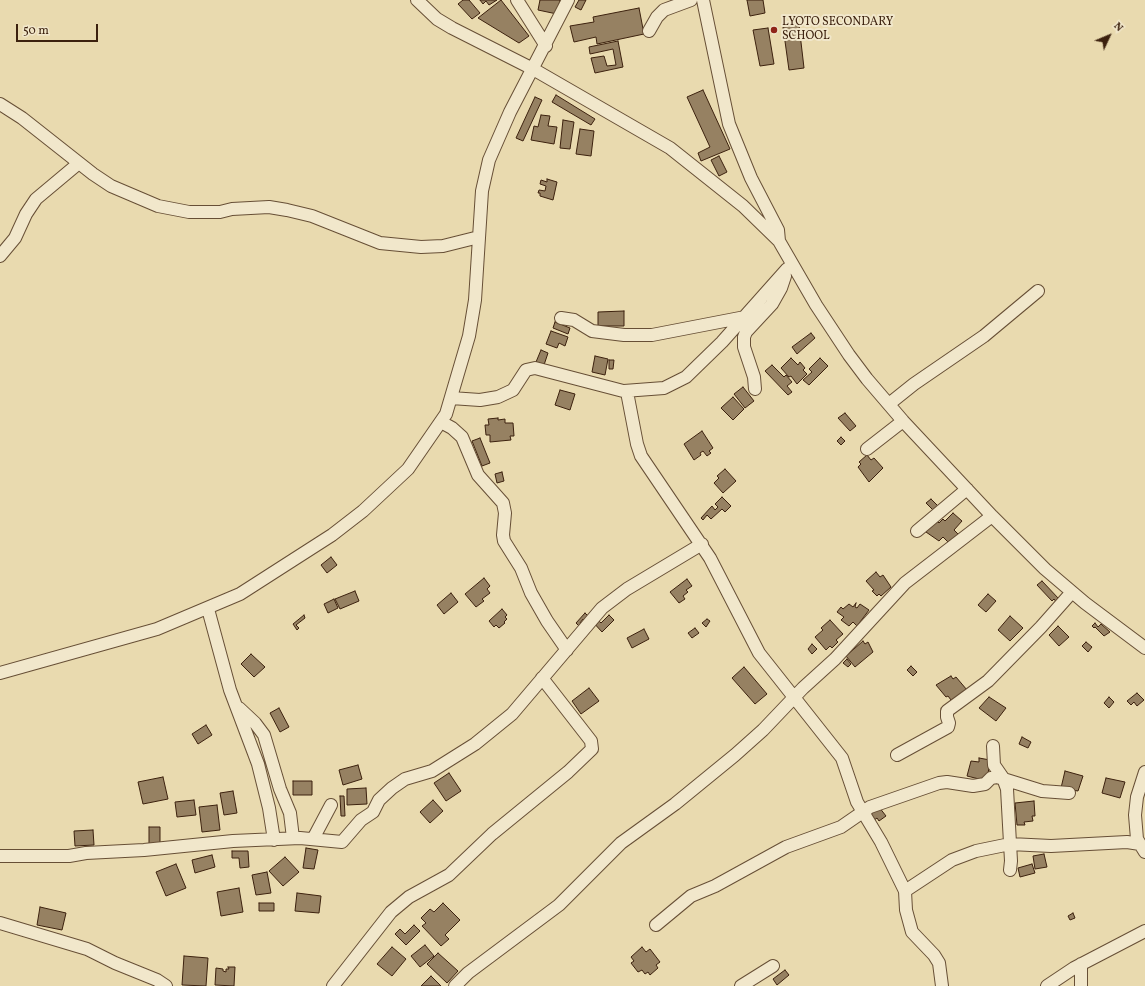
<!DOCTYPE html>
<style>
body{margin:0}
#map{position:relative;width:1145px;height:986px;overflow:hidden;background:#e9daaf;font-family:Vollkorn,serif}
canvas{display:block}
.north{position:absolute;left:1089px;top:16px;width:40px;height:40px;-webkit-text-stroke:3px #f1e7cb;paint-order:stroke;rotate:46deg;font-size:11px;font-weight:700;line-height:16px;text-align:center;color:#3c210e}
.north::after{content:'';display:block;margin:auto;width:14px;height:18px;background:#3c210e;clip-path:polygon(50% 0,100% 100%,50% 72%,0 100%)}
.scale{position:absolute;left:16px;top:24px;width:82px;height:18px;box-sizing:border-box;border:2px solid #3c210e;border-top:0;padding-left:5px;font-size:12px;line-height:14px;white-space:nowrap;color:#3c210e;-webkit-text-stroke:3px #f1e7cb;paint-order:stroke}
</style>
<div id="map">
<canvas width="1145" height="986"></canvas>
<div class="north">N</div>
<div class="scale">50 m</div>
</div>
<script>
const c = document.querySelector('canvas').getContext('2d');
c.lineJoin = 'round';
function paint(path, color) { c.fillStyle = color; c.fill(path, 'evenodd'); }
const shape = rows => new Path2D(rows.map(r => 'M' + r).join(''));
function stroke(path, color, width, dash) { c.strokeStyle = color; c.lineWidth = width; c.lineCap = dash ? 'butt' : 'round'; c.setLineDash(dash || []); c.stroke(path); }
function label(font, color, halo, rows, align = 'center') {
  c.font = font + ' Vollkorn,serif'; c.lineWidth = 4; c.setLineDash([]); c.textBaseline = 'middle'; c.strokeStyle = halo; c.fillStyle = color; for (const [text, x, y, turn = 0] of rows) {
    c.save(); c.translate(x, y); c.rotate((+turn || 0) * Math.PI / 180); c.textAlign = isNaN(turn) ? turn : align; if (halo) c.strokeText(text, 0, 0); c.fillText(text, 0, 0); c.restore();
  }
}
const building = shape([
 [463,0,469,0,480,13,472,19,458,4,463,0],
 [480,0,497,0,489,5,486,1,483,4,480,0],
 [501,0,529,36,519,43,478,18,501,0],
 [540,0,560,0,557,14,538,10,540,0],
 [579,0,586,0,581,10,575,7,579,0],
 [747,0,763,0,765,13,750,16,747,0],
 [639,8,644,34,597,44,596,37,574,42,570,26,594,22,593,17,639,8],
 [799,25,804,68,789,70,783,27,799,25],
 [768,28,774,64,760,66,753,30,768,28],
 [618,41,623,67,595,73,591,58,604,56,607,66,616,65,613,49,590,54,589,47,618,41],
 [703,90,730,149,701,161,698,153,710,147,687,97,703,90],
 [556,95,595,119,591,125,552,102,556,95],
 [535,97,542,100,523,141,516,138,535,97],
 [541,115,550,116,548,126,557,127,554,144,531,140,534,126,538,127,541,115],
 [563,120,574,122,570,149,560,148,563,120],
 [580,129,594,131,591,156,576,154,580,129],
 [719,156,727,172,719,176,711,160,719,156],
 [547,179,557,182,553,200,540,196,540,193,538,193,539,190,545,191,546,186,540,184,541,180,547,182,547,179],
 [624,311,624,326,598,326,598,312,624,311],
 [555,322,570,328,568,334,553,328,555,322],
 [551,331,568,337,565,346,559,343,557,348,546,344,551,331],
 [811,333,815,338,797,354,792,347,811,333],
 [541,350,548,353,544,365,536,362,541,350],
 [595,356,608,359,605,375,592,372,595,356],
 [791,358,798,365,800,362,805,368,803,370,807,374,797,384,791,376,789,377,781,368,791,358],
 [820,358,828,366,809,385,803,380,812,372,809,369,820,358],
 [609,360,614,360,613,369,609,369,609,360],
 [772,365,784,377,786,375,792,382,787,386,792,392,788,395,765,371,772,365],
 [743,387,754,401,745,408,734,394,743,387],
 [560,390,575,394,570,410,555,405,560,390],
 [733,397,744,409,733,420,721,408,733,397],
 [845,413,856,426,850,431,838,418,845,413],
 [498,418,498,420,505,419,505,423,513,423,514,436,510,436,511,440,490,442,490,435,486,435,485,425,489,425,488,419,498,418],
 [702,431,713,448,709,451,711,453,707,456,703,451,700,453,701,455,694,460,684,444,702,431],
 [841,437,845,441,841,445,837,441,841,437],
 [480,438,490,463,482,466,472,441,480,438],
 [867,455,871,460,874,458,883,468,869,482,858,467,861,464,859,462,867,455],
 [725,469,736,481,723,493,714,483,719,478,717,476,725,469],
 [502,472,504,481,497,483,495,474,502,472],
 [722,497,731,506,725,512,722,509,711,519,707,515,703,520,701,518,712,506,715,510,718,507,715,504,722,497],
 [931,499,939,507,934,511,926,503,931,499],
 [953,513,962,521,954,530,960,536,951,545,943,537,939,541,926,532,936,520,939,523,943,519,945,521,953,513],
 [331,557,337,565,327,573,321,565,331,557],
 [876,572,880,577,883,575,891,587,881,596,879,594,877,596,872,591,874,590,866,581,876,572],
 [484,578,490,586,487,589,490,593,482,599,484,601,476,607,465,594,484,578],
 [687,579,692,586,686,590,688,592,683,596,685,599,679,603,670,592,687,579],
 [1042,581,1059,599,1057,603,1054,599,1052,601,1037,585,1042,581],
 [355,591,359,601,340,609,335,599,355,591],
 [451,593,458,602,444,614,437,605,451,593],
 [988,594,996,601,986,612,978,605,988,594],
 [334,599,338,608,328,613,324,604,334,599],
 [856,603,855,607,857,608,860,604,869,610,857,626,853,622,849,626,841,620,844,617,837,612,841,607,843,609,849,604,853,607,856,603],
 [502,609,507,615,505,617,507,619,504,622,505,623,499,628,496,625,494,627,489,621,502,609],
 [585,613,589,617,585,621,583,619,580,623,582,625,580,627,576,623,585,613],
 [304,615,305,618,296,625,299,628,297,630,293,624,304,615],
 [609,615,614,620,602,632,592,621,596,618,601,623,609,615],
 [1010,616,1023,628,1010,641,998,630,1010,616],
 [707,619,710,621,706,627,702,623,707,619],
 [830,620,843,634,836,640,838,642,832,648,830,646,826,650,815,637,823,630,821,628,830,620],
 [1095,623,1098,627,1101,624,1110,632,1104,636,1095,627,1094,628,1092,626,1095,623],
 [1058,626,1069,637,1059,646,1049,635,1058,626],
 [695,628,699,633,692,638,688,633,695,628],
 [644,629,649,639,632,648,627,638,644,629],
 [863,641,865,644,868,642,873,652,855,667,846,656,863,641],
 [1086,642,1092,647,1088,652,1082,646,1086,642],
 [812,644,817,649,812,654,808,649,812,644],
 [251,654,265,667,254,677,241,664,251,654],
 [847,659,851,664,848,667,843,663,847,659],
 [911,666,917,672,913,676,907,670,911,666],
 [744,667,767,694,755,704,732,678,744,667],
 [951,676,953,679,956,677,967,690,951,700,948,696,946,697,936,685,951,676],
 [589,688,599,701,581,714,572,701,589,688],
 [1137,693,1144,700,1137,706,1134,702,1131,705,1127,701,1137,693],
 [989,697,1006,708,996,721,979,708,989,697],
 [1109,697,1114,702,1109,708,1104,703,1109,697],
 [279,708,289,727,280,732,270,713,279,708],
 [206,725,212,735,198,744,192,734,206,725],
 [1022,737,1031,742,1028,748,1019,744,1022,737],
 [979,758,990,760,987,781,967,776,971,761,979,762,979,758],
 [358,765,362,779,343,785,339,770,358,765],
 [1065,771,1083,776,1078,791,1061,788,1065,771],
 [449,773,461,791,446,801,434,783,449,773],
 [163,777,168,799,143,804,138,782,163,777],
 [1106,778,1125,782,1120,798,1102,793,1106,778],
 [293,781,312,781,312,795,293,795,293,781],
 [366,788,367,804,347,805,347,789,366,788],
 [233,791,237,813,224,815,220,793,233,791],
 [340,796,344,796,345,816,341,816,340,796],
 [194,800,196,815,177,817,175,802,194,800],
 [433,800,443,811,430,823,420,812,433,800],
 [1034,801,1035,816,1032,816,1033,821,1024,822,1025,825,1017,825,1015,803,1034,801],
 [217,805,220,830,202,832,199,807,217,805],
 [879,807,886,816,879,821,877,818,873,821,868,815,879,807],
 [149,827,160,827,160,844,149,844,149,827],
 [93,830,94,845,75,846,74,831,93,830],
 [306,848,318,850,314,869,303,868,306,848],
 [232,851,248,851,249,867,240,868,239,858,232,858,232,851],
 [1044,854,1047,867,1035,869,1033,856,1044,854],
 [212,855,215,867,195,873,192,860,212,855],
 [285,857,299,872,283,886,269,871,285,857],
 [176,864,186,888,166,896,156,872,176,864],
 [1032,864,1035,873,1020,877,1018,868,1032,864],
 [267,872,271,893,256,895,252,875,267,872],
 [239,888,243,912,221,916,217,892,239,888],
 [297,893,321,896,319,913,295,911,297,893],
 [259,903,274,903,274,911,259,911,259,903],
 [443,903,460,920,445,935,449,939,441,946,422,926,426,923,421,918,430,909,434,912,443,903],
 [40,907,66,913,62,930,37,925,40,907],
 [1073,913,1075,918,1070,920,1068,916,1073,913],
 [414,925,420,931,406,945,395,934,400,929,405,934,414,925],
 [425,945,434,956,420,967,411,956,425,945],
 [392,947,406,959,392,976,377,964,392,947],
 [642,947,646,952,650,949,660,962,656,965,658,968,650,975,648,972,645,974,642,970,638,972,631,963,634,961,631,957,642,947],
 [438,953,458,971,447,983,427,964,438,953],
 [184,956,208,958,206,986,182,985,184,956],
 [228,967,235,967,234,986,215,985,216,968,223,969,223,971,226,972,226,969,229,969,228,967],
 [785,970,789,975,777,985,773,979,785,970],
 [431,976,441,986,421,986,431,976]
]);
paint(building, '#968162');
stroke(building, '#3c210e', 1);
const minor = shape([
 [417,0,437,19,452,28,533,69,670,148,743,206,779,241,816,305,849,355,867,379,903,421,992,516,1045,569,1085,603,1145,648],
 [517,0,546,46],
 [703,0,729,124,751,178,778,230,779,241],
 [649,31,657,17,664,10,691,0],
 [0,104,22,118,93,174,111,186,158,206,189,212,220,212,232,209,269,207,287,210,312,216,380,243,421,247,443,246,479,237],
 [0,256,15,238,26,214,36,199,79,163],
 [561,318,574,320,592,331,624,335,652,335,745,317],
 [755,389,754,377,744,347,744,337,746,332,772,304,781,288,785,276],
 [624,391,664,388,686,377,722,342,787,269],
 [451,398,480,400,498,397,513,390,526,370,535,368,627,392,637,444,641,456,710,558,759,653,842,758,857,802,881,842,905,891,906,910,912,932,934,955,939,963,942,986],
 [889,404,914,384,984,336,1038,291],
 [441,422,452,428,462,437,478,475,503,503,505,513,503,535,504,541,521,568,531,593,547,621,567,650],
 [867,449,903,421],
 [917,531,967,489],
 [208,609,230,690,258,764,269,808,274,840],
 [0,673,157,629,240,594,332,535,363,511,408,469,446,414,469,336,475,300,482,191,489,160,510,112,568,0],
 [239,708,255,723,264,735,280,789,290,813,293,838],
 [993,746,994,765,1003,778,1007,789,1011,861,1010,870],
 [897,755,948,727,949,723,947,717,947,711,988,681,1041,627,1072,592],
 [1145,772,1137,797,1135,815,1137,839,1145,852],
 [313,839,331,805],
 [0,856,69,856,86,853,144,850,233,841,300,838,342,842,361,820,373,812,379,800,392,788,405,779,432,771,475,744,512,714,602,608,627,589,702,544],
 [905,891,952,860,976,851,1010,844,1051,846,1127,842,1140,844],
 [0,923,87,949,115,963,157,980,166,986],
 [656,925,691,896,715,886,786,847,841,827,870,807,939,783,947,782,973,786,985,784,991,778,997,777,1042,791,1069,793],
 [1081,964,1081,986],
 [333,986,391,912,409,897,449,875,492,834,568,772,592,749,591,741,542,678],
 [455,986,468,973,559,905,621,843,675,804,735,755,763,730,803,688,835,659,905,583,992,516],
 [741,986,773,966],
 [1047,986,1074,968,1145,931]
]);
stroke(minor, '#674f36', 14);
stroke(minor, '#f1e7cb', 12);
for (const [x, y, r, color] of [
 [774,30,4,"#8f2418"]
]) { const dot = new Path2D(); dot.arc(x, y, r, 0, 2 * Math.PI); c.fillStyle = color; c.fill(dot); stroke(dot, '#f1e7cb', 1.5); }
label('12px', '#3c210e', '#f1e7cb', [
 ["LYOTO SECONDARY",782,23],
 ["SCHOOL",782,37]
], 'left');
</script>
